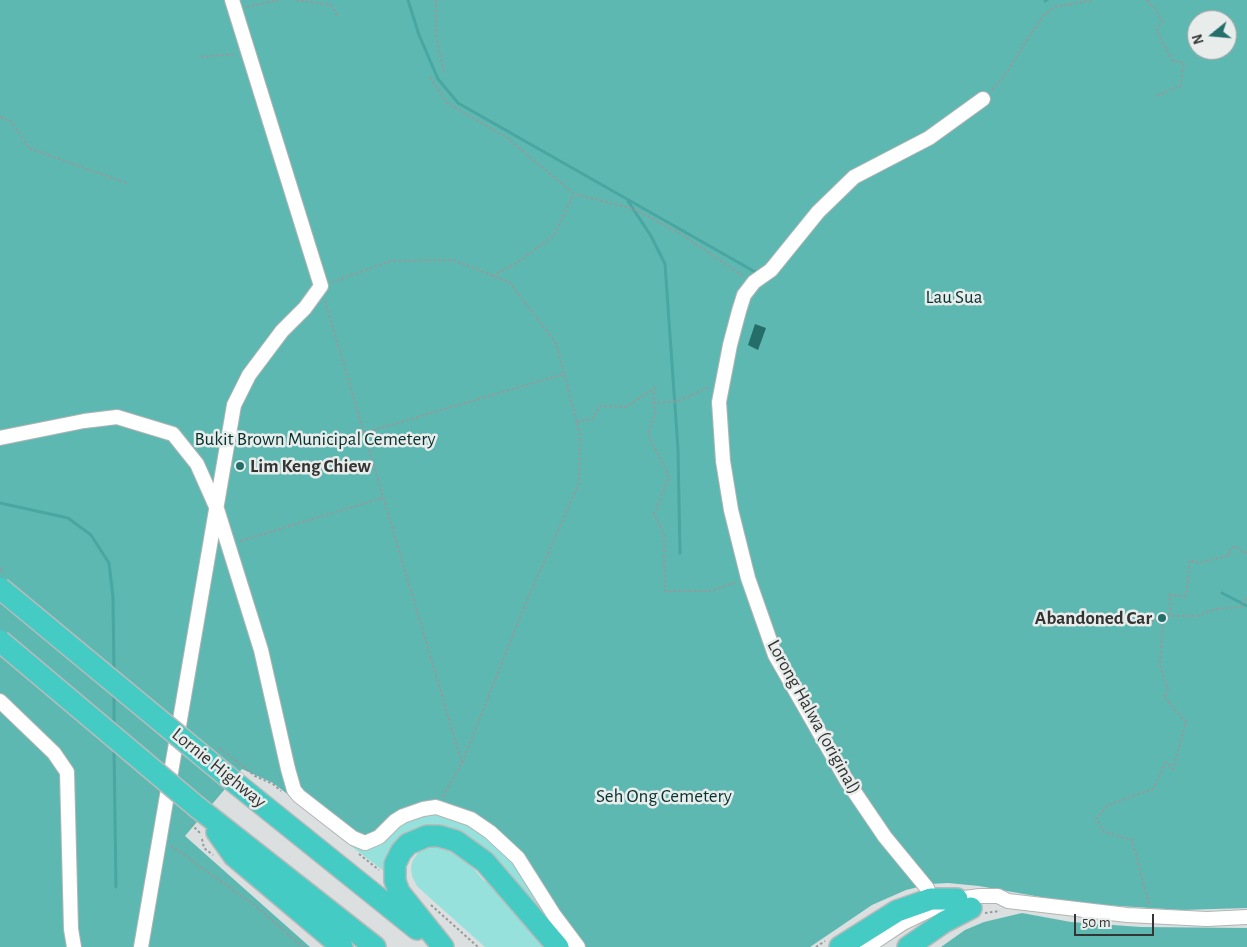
<!DOCTYPE html>
<style>
body{margin:0}
#map{position:relative;width:1247px;height:947px;overflow:hidden;background:#dbdfdf;font-family:"Alegreya Sans",sans-serif}
canvas{display:block}
.north{position:absolute;left:1187px;top:10px;width:50px;height:50px;box-sizing:border-box;background:#e8edec;border:1px solid #a0a3a2;border-radius:50%;rotate:253deg;font-size:14px;font-weight:700;line-height:20px;text-align:center;color:#333434}
.north::after{content:'';display:block;margin:auto;width:18px;height:22px;background:#256f6b;clip-path:polygon(50% 0,100% 100%,50% 72%,0 100%)}
.scale{position:absolute;left:1074px;top:914px;width:80px;height:22px;box-sizing:border-box;border:2px solid #333434;border-top:0;padding-left:6px;font-size:15px;line-height:18px;white-space:nowrap;color:#333434;-webkit-text-stroke:4px #e8edec;paint-order:stroke}
</style>
<div id="map">
<canvas width="1247" height="947"></canvas>
<div class="north">N</div>
<div class="scale">50 m</div>
</div>
<script>
const c = document.querySelector('canvas').getContext('2d');
c.lineJoin = 'round';
function paint(path, color) { c.fillStyle = color; c.fill(path, 'evenodd'); }
const shape = rows => new Path2D(rows.map(r => 'M' + r).join(''));
function stroke(path, color, width, dash) { c.strokeStyle = color; c.lineWidth = width; c.lineCap = dash ? 'butt' : 'round'; c.setLineDash(dash || []); c.stroke(path); }
function label(font, color, halo, rows, align = 'center') {
  c.font = font + ' "Alegreya Sans",sans-serif'; c.lineWidth = 5; c.setLineDash([]); c.textBaseline = 'middle'; c.strokeStyle = halo; c.fillStyle = color; for (const [text, x, y, turn = 0] of rows) {
    c.save(); c.translate(x, y); c.rotate((+turn || 0) * Math.PI / 180); c.textAlign = isNaN(turn) ? turn : align; if (halo) c.strokeText(text, 0, 0); c.fillText(text, 0, 0); c.restore();
  }
}
paint(shape([
 [435,812,462,818,513,858,560,936,503,865,499,868,438,829,389,875,330,830,404,820],
 [435,846,447,848,470,864,484,881,489,878,546,947,485,947,430,898,417,886,412,876,411,867,413,860,420,850]
]), '#96e1db');
paint(shape([
 [0,0,1247,0,1247,908,1181,910,1074,903,979,886,948,883,930,884,906,890,872,905,810,947,585,947,566,926,531,867,442,804,373,836,349,841,273,783,242,769,185,836,310,947,0,947],
 [1197,20,1227,20,1227,50,1197,50],
 [1022,913,1071,922,1141,927,1247,928,1247,947,941,947,965,930,984,922]
]), '#5db8b2');
stroke(shape([
 [408,0,419,35,438,79,458,103,757,273],
 [1045,1,1047,0],
 [628,201,651,236,665,264,678,449,680,553],
 [0,503,68,518,91,535,109,563,113,597,114,672],
 [1222,593,1247,606],
 [114,693,114,727],
 [114,748,116,887]
]), '#49a6a0', 3);
paint(shape([
 [755,324,766,328,758,350,748,345]
]), '#256d69');
const minor = shape([
 [0,438,84,421,117,417,173,434,197,464,217,509,261,650,288,769,294,790,299,796,353,838,365,843,379,837,395,821,403,816,423,809,436,807,471,819,490,832,518,858,554,915,578,947],
 [0,701,54,753,67,772,71,929,74,947],
 [931,899,927,888,885,837,847,781,775,655,748,578,731,510,723,461,719,402,730,345,739,311,744,295,754,282,771,270,818,212,854,177,929,138,983,99],
 [141,947,234,405,249,375,282,331,305,308,321,286,232,0],
 [867,947,903,923,936,907,957,899,980,896,998,896,1008,901,1127,915,1207,919,1247,917]
]);
const highway = shape([
 [228,777,417,929],
 [197,807,375,947],
 [217,832,234,856,342,947],
 [443,947,399,892,395,881,395,864,401,852,408,844,427,836,439,836,456,841,485,862,558,947],
 [840,947,897,911,931,899,957,899],
 [908,947,944,922,971,908]
]);
stroke(minor, '#b1b5b4', 16);
stroke(highway, '#bababa', 24);
stroke(shape([
 [296,0,331,5,338,16],
 [436,0,436,35,444,73],
 [1148,0,1148,3,1154,7,1162,21,1156,31,1173,61,1184,63,1180,86,1154,97],
 [247,7,279,0],
 [201,57,236,54],
 [430,77,447,103,506,137,574,194,634,209,681,234,743,276],
 [992,90,1005,75,1023,46,1044,15,1055,7,1093,0],
 [0,117,12,122,29,148,126,183],
 [492,276,520,261,554,235,574,194],
 [332,282,391,261,453,260,509,282,556,343,580,434,579,483,523,610,462,763,442,798],
 [325,301,462,763],
 [653,403,678,401,709,387],
 [577,422,592,419,600,406,626,407,655,388,653,403,656,411,648,434,669,477,654,514,664,535,665,591,711,591,736,582],
 [363,433,564,374],
 [240,541,382,498],
 [1167,616,1197,616,1215,609,1242,607,1244,600,1247,599],
 [1142,620,1163,621,1171,612,1169,595,1186,596,1190,560,1199,563,1230,555,1228,552,1235,546,1243,553,1247,552],
 [239,763,255,776,273,784,281,791],
 [191,824,201,834],
 [202,839,204,848,213,855],
 [171,846,253,904,303,947],
 [359,854,379,870],
 [1149,904,1132,840,1104,832,1096,819,1108,805,1153,789,1166,762,1173,769,1186,722,1164,697,1168,690,1160,665,1163,621],
 [431,905,478,947],
 [985,913,1000,911],
 [816,947,825,941]
]), '#979999', 2, [2.5, 2.5]);
stroke(minor, '#fff', 14);
stroke(highway, '#44cbc4', 21);
const highwayBridge = shape([
 [0,588,228,777],
 [0,641,197,807]
]);
stroke(highwayBridge, '#bababa', 24, []);
stroke(shape([
 [0,569,4,573],
 [219,748,239,763]
]), '#979999', 2, [2.5, 2.5]);
stroke(highwayBridge, '#44cbc4', 21);
for (const [x, y, r, color] of [
 [240,466,5,"#256f6b"],
 [1162,618,5,"#256f6b"]
]) { const dot = new Path2D(); dot.arc(x, y, r, 0, 2 * Math.PI); c.fillStyle = color; c.fill(dot); stroke(dot, '#e8edec', 2); }
label('19px', '#043330', '#e8edec', [
 ["Lau Sua",954,297],
 ["Bukit Brown Municipal Cemetery",315,439],
 ["Seh Ong Cemetery",664,796]
]);
label('bold 19px', '#333434', '#e8edec', [
 ["Lim Keng Chiew",250,466],
 ["Abandoned Car",1152,618,"right"]
], 'left');
label('19px', '#333434', '#e8edec', [
 ["Lorong Halwa (original)",814,717,61],
 ["Lornie Highway",219,768,39]
]);
</script>
